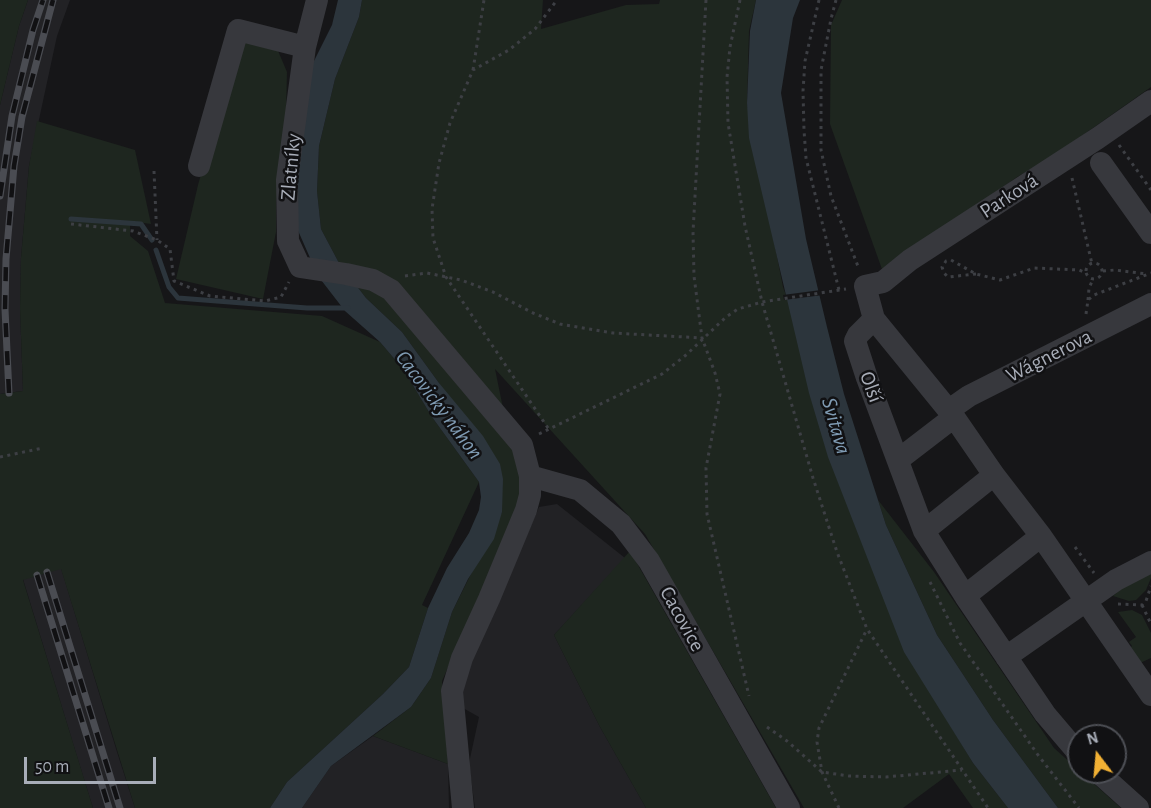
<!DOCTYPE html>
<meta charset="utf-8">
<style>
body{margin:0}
#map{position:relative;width:1151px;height:808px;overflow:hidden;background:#161618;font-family:"Alegreya Sans",sans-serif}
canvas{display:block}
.north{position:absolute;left:1067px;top:724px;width:60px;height:60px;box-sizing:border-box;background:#111113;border:2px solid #4d4f55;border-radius:50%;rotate:344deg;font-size:16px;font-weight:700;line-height:24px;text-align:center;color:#a8adb8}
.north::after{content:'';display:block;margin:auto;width:21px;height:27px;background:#f2b134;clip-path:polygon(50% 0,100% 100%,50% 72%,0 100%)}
.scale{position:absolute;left:24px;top:757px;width:132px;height:27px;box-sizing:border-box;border:3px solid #a8adb8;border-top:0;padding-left:8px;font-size:18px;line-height:21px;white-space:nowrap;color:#a8adb8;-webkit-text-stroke:4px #111113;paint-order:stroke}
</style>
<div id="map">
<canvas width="1151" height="808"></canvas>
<div class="north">N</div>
<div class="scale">50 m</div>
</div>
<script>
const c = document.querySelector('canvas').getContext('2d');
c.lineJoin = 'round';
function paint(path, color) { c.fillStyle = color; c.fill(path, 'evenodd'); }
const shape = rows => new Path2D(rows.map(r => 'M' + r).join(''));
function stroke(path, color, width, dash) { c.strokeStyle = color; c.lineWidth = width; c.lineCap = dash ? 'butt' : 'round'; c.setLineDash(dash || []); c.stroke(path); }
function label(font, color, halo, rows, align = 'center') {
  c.font = font + ' "Alegreya Sans",sans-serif'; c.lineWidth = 5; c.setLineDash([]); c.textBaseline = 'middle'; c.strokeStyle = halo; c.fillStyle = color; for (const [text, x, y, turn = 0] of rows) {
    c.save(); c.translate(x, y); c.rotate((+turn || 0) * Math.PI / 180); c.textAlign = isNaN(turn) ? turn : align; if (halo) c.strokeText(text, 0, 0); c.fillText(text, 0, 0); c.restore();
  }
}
paint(shape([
 [28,0,70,0,57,36,29,166,21,258,20,308,23,391,0,394,0,105,19,26],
 [557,504,625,558,554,635,600,727,646,808,475,808,469,763,479,717,463,708,460,688,539,507],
 [61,568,117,752,135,808,93,808,79,763,23,579],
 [373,736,448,764,449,808,302,808,331,766]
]), '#222225');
paint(shape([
 [0,0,28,0,19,26,0,105],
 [362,0,543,0,541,29,626,5,659,4,660,0,756,0,749,31,747,103,783,287,926,685,973,763,1008,808,973,808,949,774,903,808,804,808,645,534,495,369,510,442,519,458,520,504,442,681,448,764,373,736,411,707,431,678,452,612,502,512,439,383,402,332,366,298,339,263,321,229,317,191,319,146,335,79,359,17],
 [842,0,1151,0,1151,87,1049,159,1017,177,883,272,830,124,831,25],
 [245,42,276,46,287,72,286,114,276,203,276,232,263,299,176,279,198,185,222,99],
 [37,121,135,150,151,224,130,221,130,236,148,251,165,303,322,316,380,342,403,369,432,417,479,482,422,605,428,608,409,667,383,694,287,782,270,808,135,808,61,569,23,580,93,808,0,808,0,394,23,391,20,308,21,258,29,166],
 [878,500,934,572,1054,748,1121,808,1058,808,993,720,937,635,886,525],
 [630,551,776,808,646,808,600,727,554,635],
 [1151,571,1151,578,1146,590,1136,600,1129,601,1113,596,1124,586],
 [1132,610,1142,615,1151,633,1151,658,1138,664,1128,649,1132,646,1129,642,1136,637,1118,612]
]), '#1e261f');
paint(shape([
 [338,0,362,0,359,17,335,79,319,146,317,191,321,229,339,263,366,298,402,332,439,383,483,436,500,464,503,479,502,512,494,539,468,579,452,612,431,678,411,707,331,766,302,808,270,808,287,782,383,694,409,667,428,608,447,568,469,533,479,510,481,497,479,482,432,417,403,369,380,342,345,311,318,276,296,226,291,186,311,67,332,25],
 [756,0,800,0,793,18,781,93,806,239,827,327,844,394,886,525,937,635,993,720,1058,808,1008,808,973,763,904,652,828,457,809,393,749,138,747,103,750,31]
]), '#2c353c');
paint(shape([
 [821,290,823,295,784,300,783,295]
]), '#161618');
stroke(shape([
 [71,219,141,224,152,240],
 [156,250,169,287,178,298,307,308,348,308]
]), '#2c353c', 5);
stroke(shape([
 [706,0,693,232,694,276,702,338,715,373,720,394,706,468,707,514,749,696],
 [740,0,730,47,727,77,728,123,745,226,762,302,813,478,837,552,867,629,988,808],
 [819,0,805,61,803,91,804,130,806,158,839,290],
 [836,0,831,19,821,70,821,150,831,196,859,269],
 [473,70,484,0],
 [1119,145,1151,190],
 [154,171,157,240],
 [1072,178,1092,264],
 [71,224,133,231,157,240,170,249,174,281,210,296,265,301,281,297,289,282],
 '1086 271a8 8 0 1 1 16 0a8 8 0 1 1-16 0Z',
 [1103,271,1115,270,1147,274],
 [976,274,948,277,944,273,942,267,946,261,951,260,976,274,1000,280,1034,268,1079,270,1086,273],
 [405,276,427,273,461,280,493,292,533,313,560,324,613,333,702,338],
 [1088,300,1089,288,1093,279],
 [1086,314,1088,300,1094,295,1151,273],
 [548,428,446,277,433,238,432,209,439,163,450,123,473,70,509,50,535,29,557,0],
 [539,434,662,374,686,355,726,317,738,309,762,302,846,289],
 [0,457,43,448],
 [1075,547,1094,573],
 [930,582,960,643,1038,755,1079,808],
 [1118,604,1142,605,1146,601,1151,586],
 [1142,605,1151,624],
 [767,727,787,741,822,772,849,776,886,777,962,770],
 [839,808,822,772,817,742,819,728,867,629]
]), '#3d3f44', 3, [3, 4.5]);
stroke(shape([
 [317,0,305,47,287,180,288,241,300,267,346,274,373,280,391,290,522,445,530,476,530,495,526,510,489,599,462,658,452,691,463,808],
 [1151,101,1098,138,910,260,883,282,865,286,874,319,954,417,994,475,1041,536,1151,695],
 [1101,163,1151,233],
 [199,166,238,30,305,47],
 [874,319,858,335,855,341,867,378,924,531,965,596,1045,714,1079,754],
 [949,410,969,396,1151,304],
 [898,460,954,417],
 [530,476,580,490,621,524,649,561,789,808],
 [924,531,994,475],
 [965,596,1041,536],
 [1006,657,1116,580,1151,562],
 [1098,772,1138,808]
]), '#37383d', 22);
const rail = shape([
 [0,196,12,116,33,30,43,0],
 [9,393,5,309,6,259,14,166,22,117,53,0],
 [47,572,120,808],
 [37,575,109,808]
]);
stroke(rail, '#4a4c52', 7);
stroke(rail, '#111113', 4.5, [14]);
label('21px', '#a8adb8', '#111113', [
 ["Zlatníky",291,167,-85],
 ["Parková",1009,196,-33],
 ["Wágnerova",1049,356,-27],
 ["Olší",871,387,70],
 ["Cacovice",682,619,61]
]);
label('italic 22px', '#7f9bb3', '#111113', [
 ["Cacovický náhon",439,405,53],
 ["Svitava",836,426,74]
]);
</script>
